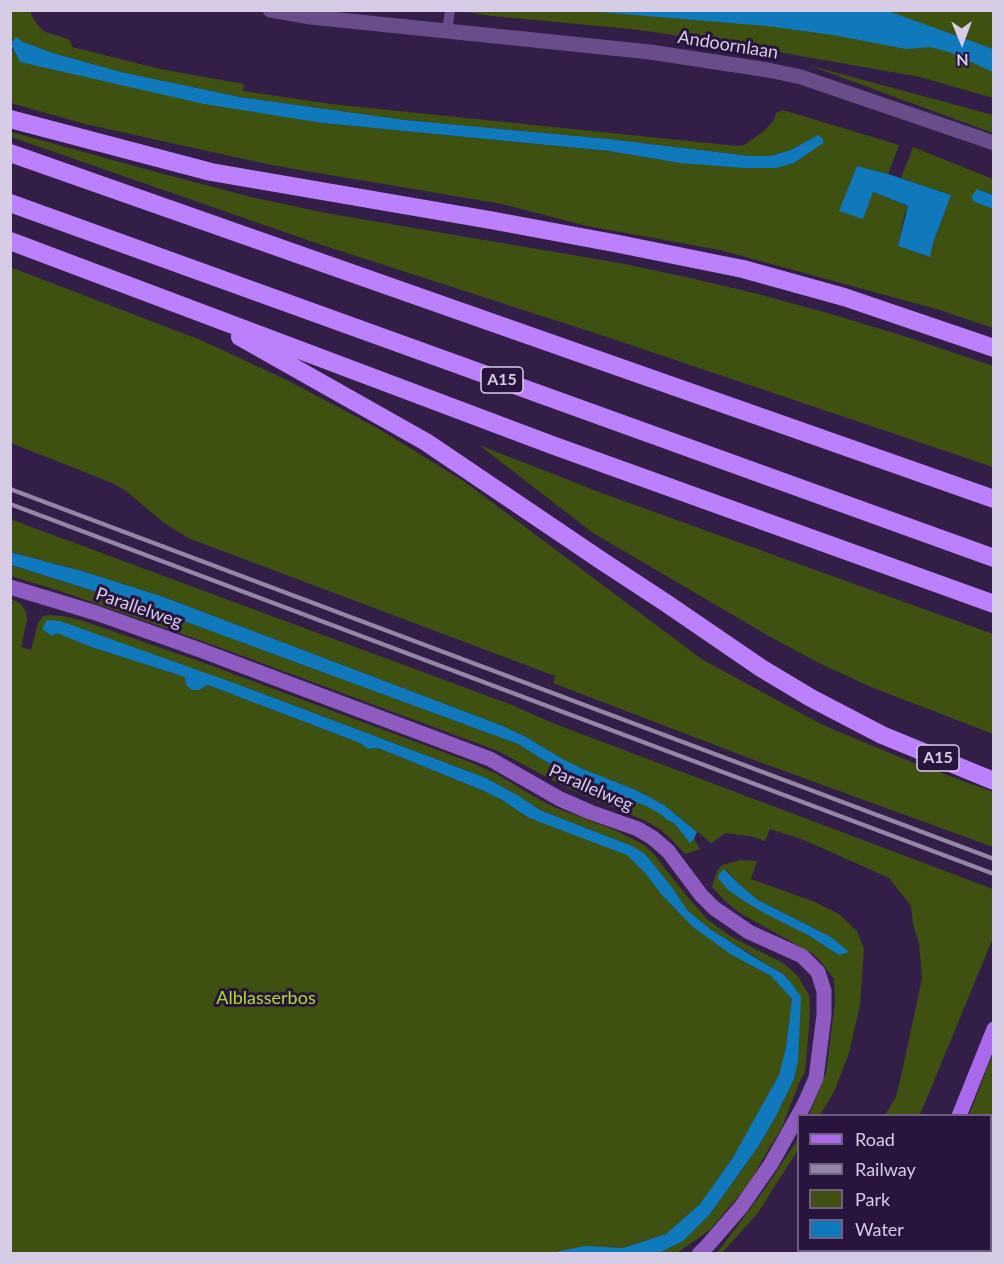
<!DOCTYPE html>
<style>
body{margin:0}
#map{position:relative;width:1004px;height:1264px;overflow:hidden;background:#321e47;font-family:Lato,sans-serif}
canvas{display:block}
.frame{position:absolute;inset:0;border:12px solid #d7cce6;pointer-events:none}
.legend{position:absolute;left:797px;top:1114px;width:195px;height:138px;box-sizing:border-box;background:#28143c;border:2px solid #6e5e80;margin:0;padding:8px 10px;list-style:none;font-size:18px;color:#d7cce6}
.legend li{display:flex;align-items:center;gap:12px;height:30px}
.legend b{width:30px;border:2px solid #6e5e80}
.north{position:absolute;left:932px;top:12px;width:60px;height:60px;-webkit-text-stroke:4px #28143c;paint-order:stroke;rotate:179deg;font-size:16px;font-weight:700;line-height:24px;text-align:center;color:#d7cce6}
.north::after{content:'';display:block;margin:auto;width:21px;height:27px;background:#d7cce6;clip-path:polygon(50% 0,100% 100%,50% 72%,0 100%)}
</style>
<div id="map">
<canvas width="1004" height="1264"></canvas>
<div class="frame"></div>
<ul class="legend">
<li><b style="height:8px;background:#aa68eb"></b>Road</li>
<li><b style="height:8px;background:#9586a6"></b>Railway</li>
<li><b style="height:16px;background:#3e5110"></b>Park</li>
<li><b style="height:16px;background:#0f79bc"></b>Water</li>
</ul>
<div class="north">N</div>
</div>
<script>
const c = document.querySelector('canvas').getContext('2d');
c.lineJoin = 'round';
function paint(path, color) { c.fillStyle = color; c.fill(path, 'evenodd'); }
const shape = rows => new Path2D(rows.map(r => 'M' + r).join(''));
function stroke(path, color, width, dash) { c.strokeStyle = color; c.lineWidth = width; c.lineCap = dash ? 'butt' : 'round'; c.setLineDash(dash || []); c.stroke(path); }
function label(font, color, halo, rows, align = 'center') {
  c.font = font + ' Lato,sans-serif'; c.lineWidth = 6; c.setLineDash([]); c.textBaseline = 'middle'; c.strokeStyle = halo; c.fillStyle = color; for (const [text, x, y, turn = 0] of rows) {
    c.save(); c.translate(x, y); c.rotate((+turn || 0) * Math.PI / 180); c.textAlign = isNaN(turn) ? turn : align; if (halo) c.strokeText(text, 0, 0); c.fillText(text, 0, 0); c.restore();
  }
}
paint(shape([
 [11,11,30,11,34,20,43,31,70,40,72,47,160,69,244,84,243,91,331,104,737,146,744,145,764,131,774,120,776,113,783,110,899,145,888,174,857,166,840,211,873,192,909,207,905,213,898,246,929,257,933,243,951,195,901,178,913,147,993,179,993,195,981,190,974,201,993,209,993,328,940,310,720,250,587,226,502,204,271,165,85,124,11,103,10,45,20,62,323,123,609,151,680,163,794,163,822,143,818,135,791,150,770,156,750,156,609,139,405,120,240,97,121,72,53,53,22,42,16,38,11,43],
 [465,11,993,11,993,98,920,77,716,41,631,29,492,16,466,12],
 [808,65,993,115,993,133],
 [11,132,160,173,251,197,326,213,625,264,690,278,758,294,831,314,910,338,993,366,993,467,604,336,319,244,11,137],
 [10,267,203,341,287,380,379,429,465,482,703,660,823,725,909,761,993,792,993,847,754,760,553,683,555,676,188,538,164,523,126,491,112,483,11,443],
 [479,445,599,492,993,634,993,734,871,687,821,664,774,639,593,533],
 [10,519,512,705,555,724,993,889,993,938,922,1110,919,1115,885,1115,896,1097,902,1072,922,978,919,943,913,924,911,906,889,878,804,840,770,829,765,841,754,837,726,833,711,843,664,805,636,790,583,769,561,758,526,737,503,726,161,596,82,571,11,552],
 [10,565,151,609,518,744,555,767,578,779,648,807,662,815,667,820,674,823,690,842,694,839,700,849,685,854,672,840,661,830,646,821,567,788,498,751,213,645,60,591,11,576],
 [11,599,21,604,26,612,27,620,21,647,31,650,38,623,43,616,48,615,62,616,80,620,196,660,470,762,495,773,535,797,554,807,615,830,644,845,653,853,685,894,708,920,732,937,783,963,797,975,809,995,810,1009,809,1028,805,1072,799,1083,782,1127,747,1186,710,1230,677,1253,659,1253,683,1241,710,1214,734,1181,758,1147,776,1116,794,1079,798,1061,792,984,783,974,710,929,688,911,671,886,632,846,540,810,519,796,486,778,245,687,57,632,91,647,185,677,199,690,208,685,360,743,368,749,378,748,484,791,502,800,529,818,625,850,674,892,671,905,730,954,771,976,792,999,786,1047,779,1075,757,1115,732,1159,700,1204,666,1234,623,1248,601,1247,599,1254,11,1254],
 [741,860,757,861,751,879,815,902,839,914,857,931,864,949,860,1005,849,1053,834,1092,820,1115,809,1115,826,1073,835,1001,834,979,821,962,813,954,740,913,724,900,712,887,717,871,722,865],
 [725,869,741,886,758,900,831,937,821,943,808,935,719,874],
 [993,1053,994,1161,991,1166,990,1116,969,1115],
 [798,1139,798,1150,757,1214,722,1253,715,1253,720,1249,764,1190]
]), '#3e5110');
paint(shape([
 [587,11,888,11,993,49,993,72,949,52,930,47,906,49,833,35,767,26],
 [16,37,23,42,53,53,121,72,240,97,405,120,609,139,750,156,770,156,791,150,818,135,823,139,823,143,794,163,776,168,744,168,680,163,609,151,323,123,204,104,20,62,11,45,11,43],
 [857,166,888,174,951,195,933,243,930,257,898,246,908,206,873,192,863,219,839,211],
 [977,189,993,195,993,209,973,201,972,196],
 [10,552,82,571,161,596,503,726,526,737,561,758,583,769,636,790,664,805,697,832,694,839,690,843,674,823,667,820,662,815,648,807,578,779,555,767,518,744,151,609,11,565],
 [47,620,60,621,245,687,486,778,519,796,540,810,632,846,645,854,671,886,688,911,710,929,754,957,783,974,792,984,801,997,798,1061,794,1079,776,1116,758,1147,710,1214,683,1241,659,1253,551,1253,585,1246,623,1248,666,1234,700,1204,732,1159,779,1075,786,1047,792,999,771,976,730,954,692,926,662,895,645,873,627,855,529,818,502,800,484,791,378,748,368,749,360,743,208,685,199,690,192,690,186,685,185,677,91,647,57,633,52,636,42,629],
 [724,869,741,886,758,900,831,937,849,952,839,955,808,935,766,914,744,901,728,890,718,878,719,874]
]), '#0f79bc');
stroke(shape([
 [447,31,450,10]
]), '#694c8a', 10);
stroke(shape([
 [270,10,311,17,650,52,768,70,801,77,994,143]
]), '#694c8a', 15);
stroke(shape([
 [10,587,96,613,200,650,490,759,560,799,590,812,638,829,653,838,668,851,701,895,714,908,749,932,802,956,818,972,824,991,824,1015,816,1078,804,1105,771,1164,741,1207,708,1245,699,1254]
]), '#8e5cc1', 15);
stroke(shape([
 [959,1116,994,1029],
 [990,1217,994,1213],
 [879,1254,881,1250],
 [963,1254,965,1250]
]), '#aa68eb', 15);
stroke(shape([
 [10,119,211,172,490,220,619,244,743,269,844,297,994,348],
 [10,153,994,499],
 [10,203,994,558],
 [10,241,552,445,994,604],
 [240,337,426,442,602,561,666,603,761,668,811,698,882,735,994,781]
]), '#bc80fc', 18);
stroke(shape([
 [10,489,994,859],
 [10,504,994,874]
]), '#9586a6', 4.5);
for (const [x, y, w] of [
 [502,380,42],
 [938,758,42]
]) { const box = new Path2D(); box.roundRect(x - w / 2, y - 13, w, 26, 4.5); c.fillStyle = '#28143c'; c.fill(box); stroke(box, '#d7cce6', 1.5); }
label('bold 16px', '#d7cce6', null, [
 ["A15",502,380],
 ["A15",938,758]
]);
label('18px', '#d7cce6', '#28143c', [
 ["Andoornlaan",728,45,9],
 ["Parallelweg",139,608,19],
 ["Parallelweg",591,788,24]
]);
label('18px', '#acdd28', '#28143c', [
 ["Alblasserbos",266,998]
]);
</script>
